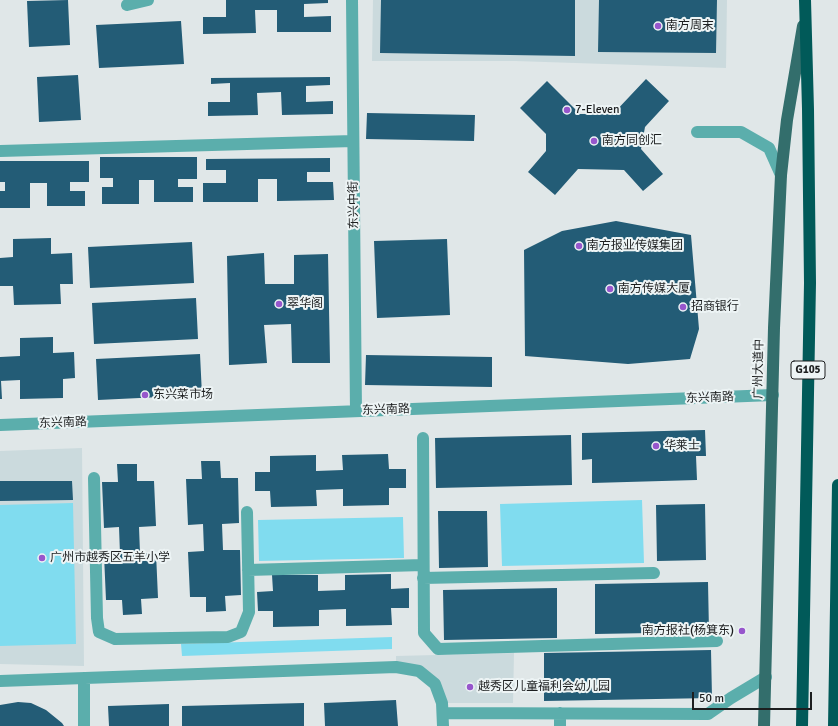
<!DOCTYPE html>
<meta charset="utf-8">
<style>
body{margin:0}
#map{position:relative;width:838px;height:726px;overflow:hidden;background:#e0e7e8;font-family:Signika,sans-serif}
canvas{display:block}
.scale{position:absolute;left:692px;top:692px;width:120px;height:18px;box-sizing:border-box;border:2px solid #1c1e1f;border-top:0;padding-left:5px;font-size:12px;line-height:14px;white-space:nowrap;color:#1c1e1f;-webkit-text-stroke:3px #edf4f5;paint-order:stroke}
</style>
<div id="map">
<canvas width="838" height="726"></canvas>
<div class="scale">50 m</div>
</div>
<script>
const c = document.querySelector('canvas').getContext('2d');
c.lineJoin = 'round';
function paint(path, color) { c.fillStyle = color; c.fill(path, 'evenodd'); }
const shape = rows => new Path2D(rows.map(r => 'M' + r).join(''));
function stroke(path, color, width, dash) { c.strokeStyle = color; c.lineWidth = width; c.lineCap = dash ? 'butt' : 'round'; c.setLineDash(dash || []); c.stroke(path); }
function label(font, color, halo, rows, align = 'center') {
  c.font = font + ' Signika,"Noto Sans SC",sans-serif'; c.lineWidth = 4; c.setLineDash([]); c.textBaseline = 'middle'; c.strokeStyle = halo; c.fillStyle = color; for (const [text, x, y, turn = 0] of rows) {
    c.save(); c.translate(x, y); c.rotate((+turn || 0) * Math.PI / 180); c.textAlign = isNaN(turn) ? turn : align; if (halo) c.strokeText(text, 0, 0); c.fillText(text, 0, 0); c.restore();
  }
}
paint(shape([
 [373,0,727,0,726,68,515,61,372,61],
 [82,448,84,666,0,664,0,451],
 [514,653,513,703,442,703,434,682,396,667,396,656]
]), '#cbdadd');
paint(shape([
 [642,500,644,563,502,566,500,504],
 [73,503,76,644,0,646,0,505],
 [403,517,404,558,259,561,258,520],
 [392,637,392,649,182,656,181,644]
]), '#80dcef');
paint(shape([
 [68,0,70,45,29,47,27,1],
 [226,0,328,0,328,3,304,4,304,17,331,16,331,32,277,32,277,10,255,10,256,33,203,34,203,17,226,17],
 [381,0,575,0,575,56,380,53],
 [599,0,717,0,716,53,598,52],
 [181,21,184,64,99,68,96,25],
 [78,75,81,120,39,122,37,77],
 [330,77,330,85,306,86,306,102,333,101,333,114,282,115,281,92,257,93,258,115,208,116,208,102,230,102,230,83,211,84,211,78],
 [646,79,669,101,645,127,641,149,663,174,643,191,624,170,578,169,555,195,528,172,546,151,546,134,520,108,547,81,580,114,613,114],
 [367,113,475,115,474,141,366,139],
 [100,157,197,157,197,179,178,179,178,187,193,187,193,202,154,202,154,180,139,180,139,204,102,204,102,187,113,187,113,178,100,178],
 [330,158,330,172,307,172,307,182,333,182,334,200,277,201,277,179,258,179,258,202,203,202,203,183,226,183,226,170,206,170,206,159],
 [0,161,89,161,89,182,70,182,70,191,85,191,85,206,47,206,47,183,30,183,30,208,0,208,0,191,5,191,5,182,0,182],
 [616,221,691,235,699,329,690,359,628,364,525,356,524,250,562,231],
 [51,238,51,254,72,253,73,284,60,284,61,304,14,305,13,286,0,286,0,258,13,257,13,239],
 [447,239,450,315,377,318,374,241],
 [192,242,194,283,90,288,88,247],
 [264,253,265,284,294,284,294,255,328,254,330,363,292,363,291,324,264,325,267,363,229,365,227,256],
 [196,298,198,339,94,344,92,303],
 [53,337,53,353,74,352,75,378,63,379,63,398,20,399,20,380,0,381,0,357,20,356,20,338],
 [200,354,202,395,98,400,96,359],
 [366,355,492,357,492,387,365,385],
 [0,381,1,381,2,399,0,399],
 [705,430,706,456,696,456,697,480,592,483,592,459,582,460,582,433],
 [571,435,572,485,436,488,435,438],
 [388,454,389,469,406,469,406,488,389,488,389,505,343,506,343,489,316,490,317,506,271,507,270,491,255,491,255,472,270,472,270,456,316,455,316,471,343,470,342,455],
 [201,461,220,461,221,478,238,478,239,523,222,524,223,550,240,550,241,595,225,596,226,611,206,612,206,597,190,597,188,552,204,551,203,524,188,525,186,479,202,479],
 [117,464,137,464,137,481,154,481,156,526,139,527,140,553,156,553,158,598,141,599,142,614,123,615,122,600,106,600,104,555,120,554,119,527,104,528,102,482,118,482],
 [0,481,72,481,73,500,0,501],
 [705,504,706,560,657,561,656,505],
 [438,511,487,511,488,567,439,568],
 [391,574,391,589,409,588,409,608,391,608,392,625,346,626,346,609,319,610,319,626,273,627,273,611,258,611,257,592,273,591,272,575,318,575,318,591,345,590,345,575],
 [708,582,709,632,595,634,595,584],
 [557,588,557,638,444,640,443,590],
 [711,650,712,698,544,701,544,653],
 [396,700,398,726,325,726,324,703],
 [18,702,31,703,46,710,62,723,64,726,0,726,0,705],
 [304,703,304,726,182,726,182,706],
 [169,704,169,726,109,726,108,706]
]), '#235c76');
stroke(shape([
 [352,0,356,411],
 [127,5,148,0],
 [697,132,741,132,769,148,781,175],
 [0,151,353,141],
 [0,425,773,395],
 [423,438,424,633,438,649,717,641],
 [94,478,97,618,99,632,115,639,228,637,241,632,249,612,247,512],
 [248,570,423,565],
 [423,578,654,573],
 [0,681,396,667,419,671,435,684,442,703,443,726],
 [443,713,708,714,731,698,766,677],
 [560,713,560,726],
 [84,726,84,678]
]), '#5baeac', 12);
stroke(shape([
 [764,726,774,328,781,175,787,120,803,26]
]), '#336e6c', 12);
stroke(shape([
 [802,726,810,283,808,109,805,0],
 [834,726,838,485]
]), '#015a59', 12);
for (const [x, y, r, color] of [
 [658,26,4,"#9756cc"],
 [567,110,4,"#9756cc"],
 [594,141,4,"#9756cc"],
 [579,246,4,"#9756cc"],
 [610,289,4,"#9756cc"],
 [279,304,4,"#9756cc"],
 [683,307,4,"#9756cc"],
 [145,395,4,"#9756cc"],
 [656,446,4,"#9756cc"],
 [42,558,4,"#9756cc"],
 [742,631,4,"#9756cc"],
 [470,687,4,"#9756cc"]
]) { const dot = new Path2D(); dot.arc(x, y, r, 0, 2 * Math.PI); c.fillStyle = color; c.fill(dot); stroke(dot, '#edf4f5', 1.5); }
for (const [x, y, w] of [
 [808,370,34]
]) { const box = new Path2D(); box.roundRect(x - w / 2, y - 9, w, 18, 3); c.fillStyle = '#edf4f5'; c.fill(box); stroke(box, '#1c1e1f', 1); }
label('bold 11px', '#1c1e1f', null, [
 ["G105",808,370]
]);
label('12px', '#1c1e1f', '#edf4f5', [
 ["南方周末",666,26],
 ["7-Eleven",575,110],
 ["南方同创汇",602,141],
 ["南方报业传媒集团",587,246],
 ["南方传媒大厦",618,289],
 ["翠华阁",287,304],
 ["招商银行",691,307],
 ["东兴菜市场",153,395],
 ["华莱士",664,446],
 ["广州市越秀区五羊小学",50,558],
 ["南方报社(杨箕东)",734,631,"right"],
 ["越秀区儿童福利会幼儿园",478,687]
], 'left');
label('12px', '#1c1e1f', '#edf4f5', [
 ["东兴中街",354,205,-91],
 ["广州大道中",759,369,-89],
 ["东兴南路",710,398,-2],
 ["东兴南路",386,410,-2],
 ["东兴南路",63,423,-2]
]);
</script>
